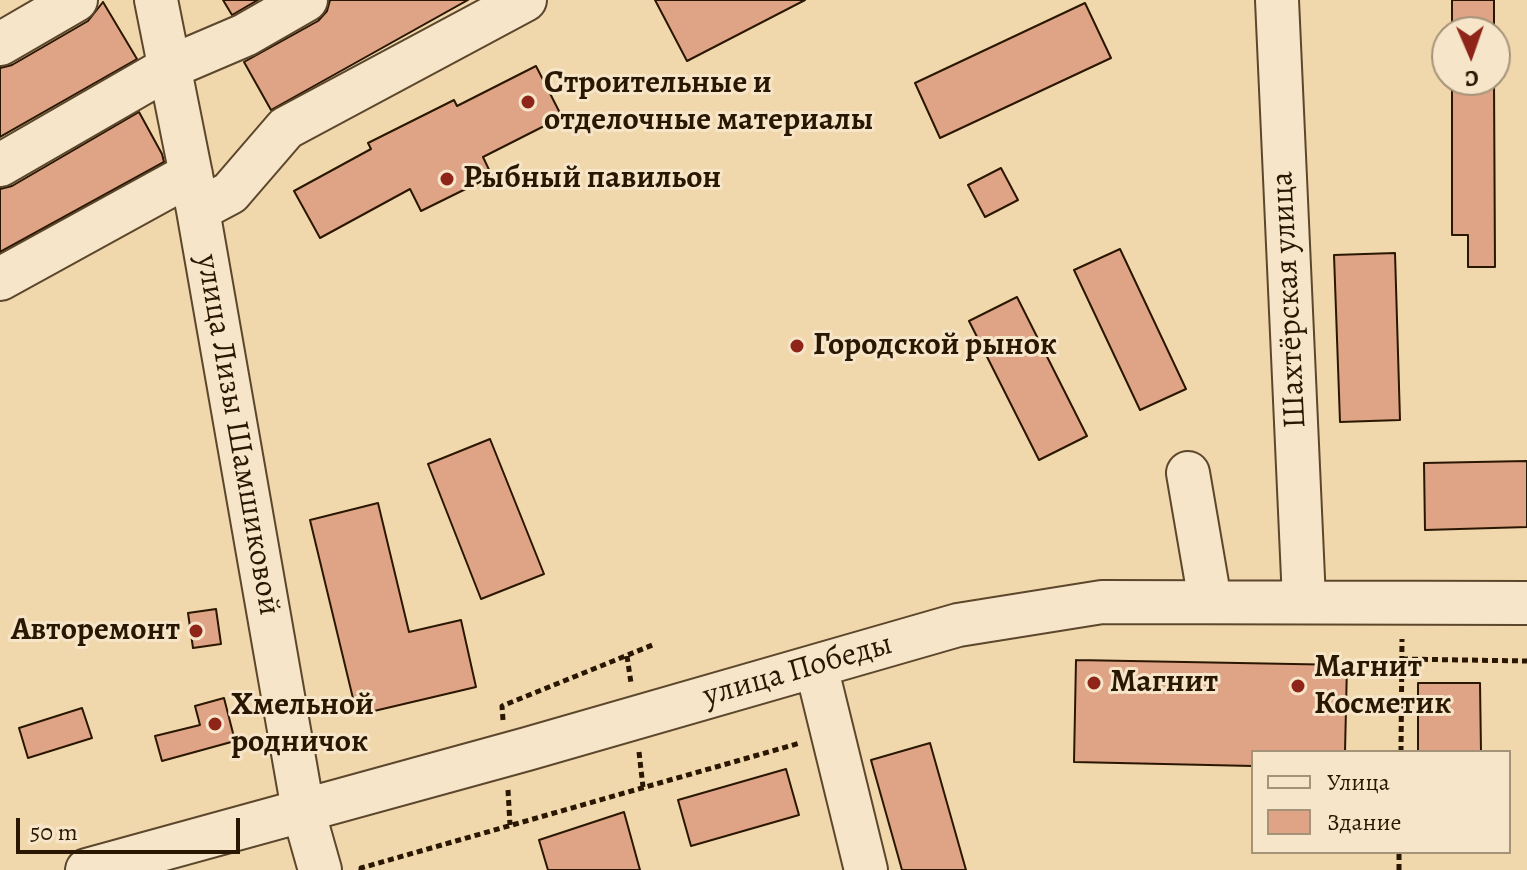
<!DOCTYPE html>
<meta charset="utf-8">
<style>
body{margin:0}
#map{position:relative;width:1527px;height:870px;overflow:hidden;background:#f1d7ac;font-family:Alegreya,serif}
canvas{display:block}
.legend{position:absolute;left:1251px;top:750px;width:260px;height:104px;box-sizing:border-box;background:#f6e5c9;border:2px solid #a49379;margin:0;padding:10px 14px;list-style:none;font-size:24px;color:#2a1702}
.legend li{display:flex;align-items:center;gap:16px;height:40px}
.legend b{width:40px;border:2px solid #a49379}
.north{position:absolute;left:1431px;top:16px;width:80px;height:80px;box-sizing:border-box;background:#f6e5c9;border:2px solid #a49379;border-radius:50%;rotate:178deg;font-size:22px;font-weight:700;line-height:32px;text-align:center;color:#2a1702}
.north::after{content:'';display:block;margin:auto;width:28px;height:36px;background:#8f2418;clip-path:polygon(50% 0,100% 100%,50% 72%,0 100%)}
.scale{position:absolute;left:16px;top:818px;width:224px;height:36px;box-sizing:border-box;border:4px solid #2a1702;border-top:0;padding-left:10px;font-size:24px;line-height:28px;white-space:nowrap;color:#2a1702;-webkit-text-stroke:6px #f6e5c9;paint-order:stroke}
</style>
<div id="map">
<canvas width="1527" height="870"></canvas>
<ul class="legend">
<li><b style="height:10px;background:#f6e5c9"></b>Улица</li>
<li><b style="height:22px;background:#dfa485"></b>Здание</li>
</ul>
<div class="north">С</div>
<div class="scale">50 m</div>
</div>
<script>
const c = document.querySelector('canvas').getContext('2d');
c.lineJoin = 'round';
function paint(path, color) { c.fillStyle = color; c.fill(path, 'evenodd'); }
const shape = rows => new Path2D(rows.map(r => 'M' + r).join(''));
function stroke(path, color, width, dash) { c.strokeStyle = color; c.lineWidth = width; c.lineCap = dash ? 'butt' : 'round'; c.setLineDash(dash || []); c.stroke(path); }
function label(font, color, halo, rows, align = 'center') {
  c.font = font + ' Alegreya,serif'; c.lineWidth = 6; c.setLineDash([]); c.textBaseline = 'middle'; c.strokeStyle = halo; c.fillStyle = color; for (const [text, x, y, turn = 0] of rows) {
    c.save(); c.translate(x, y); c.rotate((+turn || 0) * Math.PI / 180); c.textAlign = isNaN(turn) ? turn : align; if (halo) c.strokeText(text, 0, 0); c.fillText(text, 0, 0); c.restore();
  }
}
const building = shape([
 [223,0,258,0,232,15,223,0],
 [330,0,468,0,271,110,244,62,318,21,327,11,330,0],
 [655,0,805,0,687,61,655,0],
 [1452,0,1494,0,1494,32,1452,32,1452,0],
 [103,2,137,59,0,137,0,68,12,65,88,21,103,2],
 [1085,3,1111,58,940,138,915,83,1085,3],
 [536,66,562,117,483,157,492,176,421,211,410,189,320,238,294,191,371,149,368,143,454,100,457,106,536,66],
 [1452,80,1494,80,1495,267,1468,267,1468,235,1452,235,1452,80],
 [139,112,162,154,164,162,0,252,0,189,12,186,139,112],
 [1001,168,1018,200,985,217,968,185,1001,168],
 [1120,249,1186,389,1140,410,1074,270,1120,249],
 [1395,253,1400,420,1340,422,1334,255,1395,253],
 [1017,297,1087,436,1039,460,969,321,1017,297],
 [490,439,544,574,481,599,428,464,490,439],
 [1527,461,1527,527,1425,530,1424,463,1527,461],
 [378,503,409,632,461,620,476,687,357,715,310,520,378,503],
 [216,609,221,644,193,648,188,613,216,609],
 [1076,660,1347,665,1345,752,1253,752,1253,766,1074,762,1076,660],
 [1418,683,1480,683,1481,752,1418,752,1418,683],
 [224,698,235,741,162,761,155,736,200,725,195,706,224,698],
 [82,708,92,738,28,758,19,728,82,708],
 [930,743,966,870,902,870,871,760,930,743],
 [786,769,799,815,691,846,678,800,786,769],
 [624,812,640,870,548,870,539,840,624,812]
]);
paint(building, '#dfa485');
stroke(building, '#2a1702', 2);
const minor = shape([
 [156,0,198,210,303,810,320,870],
 [1277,0,1304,600],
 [0,44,76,0],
 [0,165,170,67,245,35,306,0],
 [198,210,230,193,286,128,525,0],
 [0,279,191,174],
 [1188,473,1210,601],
 [816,666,866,870],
 [87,870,527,749,958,625,1102,602,1527,603]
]);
stroke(minor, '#5c472c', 46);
stroke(shape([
 [627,656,631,683],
 [1402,659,1527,661],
 [503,720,502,706,655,644],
 [639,752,643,787],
 [1401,752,1402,639],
 [508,790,510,825],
 [361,870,361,868,800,743],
 [1399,870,1399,852]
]), '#2a1702', 5, [6, 4]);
stroke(minor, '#f6e5c9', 42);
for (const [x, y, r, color] of [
 [528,102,8,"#8f2418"],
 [447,179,8,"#8f2418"],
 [797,346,8,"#8f2418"],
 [196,631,8,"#8f2418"],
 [1094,683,8,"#8f2418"],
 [1298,686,8,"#8f2418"],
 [215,724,8,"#8f2418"]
]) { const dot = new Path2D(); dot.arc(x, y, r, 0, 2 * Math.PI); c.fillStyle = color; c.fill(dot); stroke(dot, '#f6e5c9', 3); }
label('bold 32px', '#2a1702', '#f6e5c9', [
 ["Строительные и",544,84],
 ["отделочные материалы",544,121],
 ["Рыбный павильон",463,179],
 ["Городской рынок",813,346],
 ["Авторемонт",180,631,"right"],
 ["Магнит",1314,668],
 ["Косметик",1314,705],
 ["Магнит",1110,683],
 ["Хмельной",231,706],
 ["родничок",231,743]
], 'left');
label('32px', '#2a1702', '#f6e5c9', [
 ["Шахтёрская улица",1290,300,-93],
 ["улица Лизы Шамшиковой",237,435,80],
 ["улица Победы",798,671,-16]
]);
</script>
